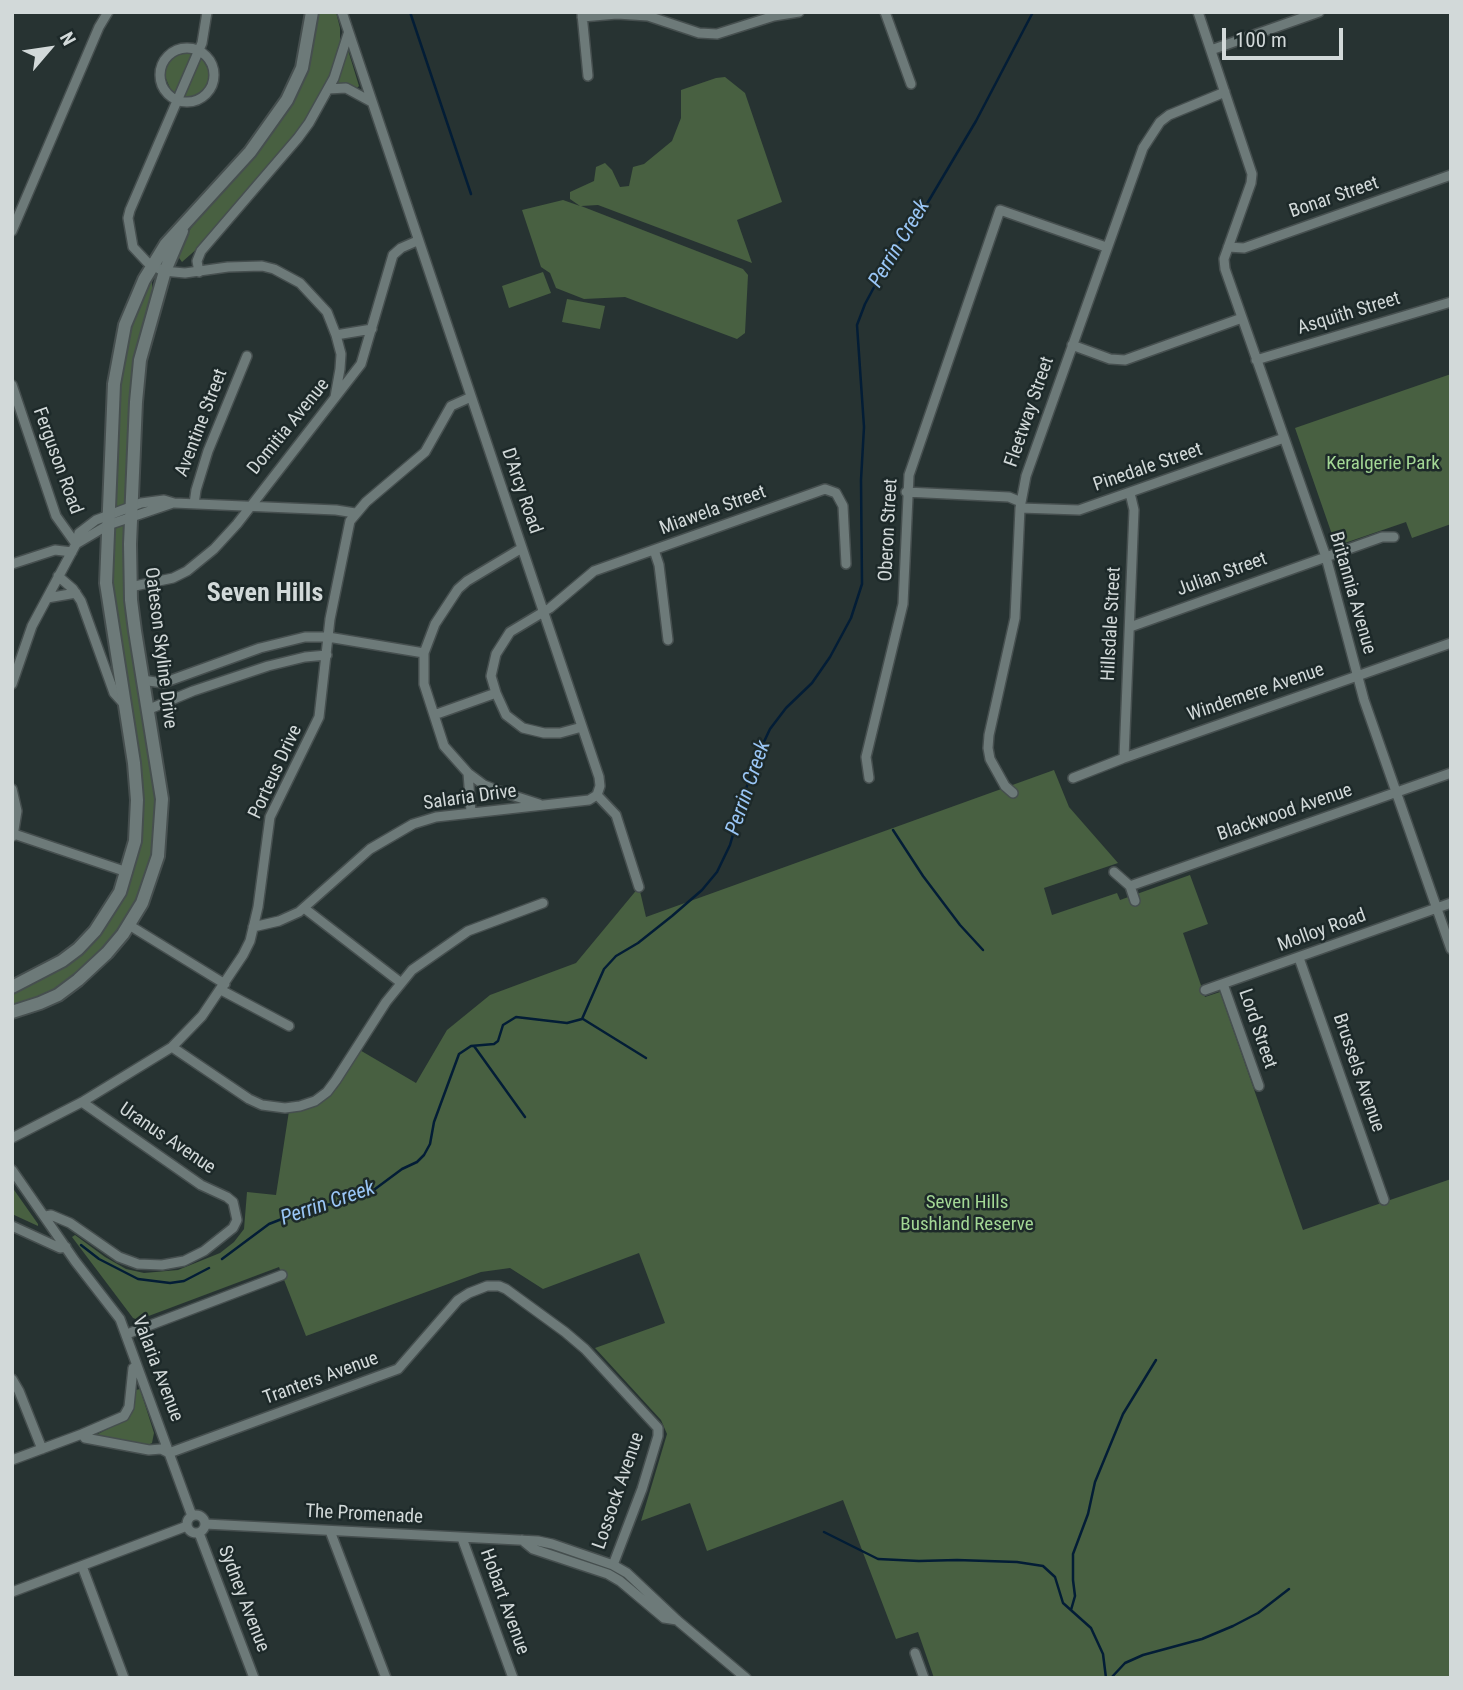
<!DOCTYPE html>
<style>
body{margin:0}
#map{position:relative;width:1463px;height:1690px;overflow:hidden;background:#273332;font-family:"Roboto Condensed",sans-serif}
canvas{display:block}
.frame{position:absolute;inset:0;border:14px solid #d2d9d9;pointer-events:none}
.north{position:absolute;left:14px;top:14px;width:70px;height:70px;-webkit-text-stroke:5px #1d2929;paint-order:stroke;rotate:61deg;font-size:19px;font-weight:700;line-height:28px;text-align:center;color:#d2d9d9}
.north::after{content:'';display:block;margin:auto;width:24px;height:32px;background:#d2d9d9;clip-path:polygon(50% 0,100% 100%,50% 72%,0 100%)}
.scale{position:absolute;left:1222px;top:28px;width:121px;height:32px;box-sizing:border-box;border:4px solid #d2d9d9;border-top:0;padding-left:9px;font-size:21px;line-height:24px;white-space:nowrap;color:#d2d9d9;-webkit-text-stroke:5px #1d2929;paint-order:stroke}
</style>
<div id="map">
<canvas width="1463" height="1690"></canvas>
<div class="frame"></div>
<div class="north">N</div>
<div class="scale">100 m</div>
</div>
<script>
const c = document.querySelector('canvas').getContext('2d');
c.lineJoin = 'round';
function paint(path, color) { c.fillStyle = color; c.fill(path, 'evenodd'); }
const shape = rows => new Path2D(rows.map(r => 'M' + r).join(''));
function stroke(path, color, width, dash) { c.strokeStyle = color; c.lineWidth = width; c.lineCap = dash ? 'butt' : 'round'; c.setLineDash(dash || []); c.stroke(path); }
function label(font, color, halo, rows, align = 'center') {
  c.font = font + ' "Roboto Condensed",sans-serif'; c.lineWidth = 5; c.setLineDash([]); c.textBaseline = 'middle'; c.strokeStyle = halo; c.fillStyle = color; for (const [text, x, y, turn = 0] of rows) {
    c.save(); c.translate(x, y); c.rotate((+turn || 0) * Math.PI / 180); c.textAlign = isNaN(turn) ? turn : align; if (halo) c.strokeText(text, 0, 0); c.fillText(text, 0, 0); c.restore();
  }
}
paint(shape([
 [317,12,336,12,340,28,340,42,329,80,303,128,199,247,182,262,177,255,194,222,255,153,292,104,304,77],
 [346,50,348,50,359,86,356,89,336,83],
 [191,53,192,56,176,93,172,93,164,74,167,63,174,55],
 [199,60,203,60,208,69,208,85,199,95,184,98],
 [725,77,745,93,782,202,737,220,752,263,598,205,581,206,743,269,748,275,745,333,737,339,625,297,584,299,556,288,550,273,541,267,522,210,563,200,580,206,570,199,570,192,594,181,596,167,605,163,612,170,620,187,629,186,633,167,644,164,672,141,681,118,681,90,716,78],
 [543,272,551,293,509,308,502,286],
 [152,278,152,300,129,503,116,508,114,504,115,397,129,319],
 [567,299,605,306,600,329,562,322],
 [1451,374,1451,524,1412,538,1406,522,1336,546,1295,428],
 [124,523,160,800,157,849,141,900,111,944,63,988,12,1010,12,991,107,920,139,832,111,610,110,529],
 [1054,770,1069,807,1118,863,1044,888,1052,915,1117,893,1120,900,1190,875,1208,924,1183,933,1205,997,1220,992,1303,1230,1451,1179,1451,1678,934,1678,918,1632,896,1639,843,1500,707,1551,690,1503,641,1521,667,1434,661,1420,595,1348,665,1323,639,1253,543,1289,510,1268,481,1272,306,1336,279,1267,138,1320,133,1318,72,1237,75,1235,105,1257,126,1269,144,1273,178,1270,220,1253,234,1242,244,1229,247,1192,276,1195,289,1111,320,1103,329,1097,340,1084,358,1049,416,1083,447,1030,490,995,576,963,639,887,646,917],
 [12,1187,38,1224,38,1226,12,1214],
 [140,1389,154,1433,152,1443,148,1445,96,1435,123,1421,132,1410,136,1390]
]), '#486041');
stroke(shape([
 [410,12,471,194],
 [893,830,923,876,960,925,983,950],
 [583,1019,646,1058],
 [474,1046,525,1117],
 [81,1245,99,1259,138,1279,170,1283,184,1281,209,1268],
 [222,1259,269,1224,315,1206,343,1203,371,1192,402,1169,417,1162,424,1155,430,1144,434,1122,459,1054,471,1046,494,1044,498,1041,503,1025,516,1017,567,1023,582,1019,604,969,616,956,638,943,672,916,702,890,717,872,730,845,753,765,770,729,786,708,812,683,830,657,851,618,862,584,861,480,864,427,857,325,865,304,894,250,928,202,976,121,1033,12],
 [824,1532,878,1559,919,1561,957,1560,1017,1562,1043,1566,1055,1577,1063,1603,1091,1628,1103,1654,1106,1678],
 [1071,1610,1075,1596,1073,1580,1073,1554,1088,1514,1095,1482,1123,1414,1156,1360],
 [1111,1678,1125,1663,1143,1655,1202,1639,1233,1626,1258,1613,1289,1589]
]), '#031d36', 2.5);
const street = shape([
 [207,12,202,43,130,210,128,218,133,247,147,262,163,271,185,273,228,267,262,266,274,269,300,283,327,312,336,335,341,354,340,369,335,397],
 [342,12,599,777,600,786,597,795],
 [885,12,911,84],
 [1198,12,1252,174,1251,183,1224,259,1225,269,1326,557,1364,700,1451,949],
 [582,14,588,76],
 [582,17,617,14,648,16,699,33,717,34,774,16,799,12],
 '160 75a27 27 0 1 1 54 0a27 27 0 1 1-54 0Z',
 [1211,50,1319,12],
 [328,89,346,88,370,101],
 [12,231,99,27,108,12],
 [1228,247,1244,248,1451,175],
 [199,272,197,261,201,251,298,138,309,123,334,78,348,34],
 [336,335,372,329],
 [1072,345,1110,359,1125,360,1242,318],
 [1256,360,1451,302],
 [12,385,56,516,76,544],
 [906,492,1009,497,1021,502],
 [194,504,196,490,208,451,247,356],
 [1020,508,1079,510,1284,438],
 [76,544,108,525,173,503],
 [654,550,659,565,668,640],
 [12,564,55,550,72,552],
 [58,576,73,589,81,601,114,693,124,704],
 [130,587,173,578,187,571,214,549,237,524,361,364,393,255,401,248,417,241],
 [47,598,76,593],
 [1130,627,1382,537,1394,537],
 [142,680,163,683,260,648,305,637,328,637,424,653],
 [12,684,32,626,76,544,79,533,96,520,141,503,164,500,174,503,336,510,355,513],
 [147,710,193,691,268,666,305,657,327,655],
 [434,715,496,693],
 [582,727,560,733,544,733,523,728,506,715,496,693,491,676,496,654,510,632,550,608,594,571,825,489,836,493,843,506,846,564],
 [1124,758,1134,510,1130,493],
 [468,773,484,785,499,791,539,804],
 [869,778,866,757,903,604,909,475,1000,210,1106,247],
 [1073,778,1124,758,1451,643],
 [12,789,17,811,13,836],
 [1013,793,1005,786,990,759,988,748,989,735,1015,618,1020,508,1026,476,1143,148,1160,122,1169,115,1225,92],
 [597,795,616,815,639,887],
 [471,812,468,773,444,746,424,684,424,653,435,624,458,589,467,581,522,548],
 [14,834,127,872],
 [1114,872,1130,886,1135,901],
 [1130,886,1451,773],
 [304,908,400,982],
 [129,925,225,984],
 [253,927,279,921,299,912,370,849,413,824,436,817,589,800,597,795],
 [1299,958,1384,1200],
 [1223,984,1259,1086],
 [221,990,289,1026],
 [1205,990,1451,903],
 [172,1047,249,1099,262,1105,285,1108,300,1106,315,1101,327,1092,336,1080,386,1002,412,970,468,931,543,903],
 [12,1138,82,1102,172,1047,202,1016,243,955,250,941,258,907,270,817,319,717,330,619,350,521,366,502,425,452,451,406,471,397],
 [12,1170,75,1261,120,1319,192,1516],
 [46,1216,51,1215,70,1223,119,1257,138,1264,162,1265,184,1261,204,1251,233,1228,237,1220,233,1202,227,1197,201,1185,82,1102],
 [12,1226,60,1248,66,1247],
 [127,1334,282,1275],
 [12,1379,19,1391,42,1449],
 [82,1434,85,1438,149,1450,161,1449,169,1453,398,1369,458,1300,469,1293,487,1286,499,1286,506,1289,565,1332,585,1349,658,1428,658,1436,642,1489,613,1565],
 [12,1460,82,1434,124,1416,129,1407,133,1368,137,1366],
 '187 1524a9 9 0 1 1 18 0a9 9 0 1 1-18 0Z',
 [205,1524,538,1541,552,1544,613,1565,627,1573,678,1621,746,1678],
 [330,1531,386,1678],
 [199,1533,254,1678],
 [462,1538,513,1678],
 [522,1540,533,1549,608,1574,620,1581,664,1618,677,1620],
 [82,1566,124,1678],
 [12,1592,187,1526],
 [915,1653,924,1678]
]);
const secondary = shape([
 [12,987,62,961,78,949,95,931,120,892,135,841,137,800,134,763,106,583,114,384,125,325,144,280,166,244,250,152,287,100,302,68,312,12],
 [12,1012,40,1003,58,995,78,980,107,953,123,934,142,903,158,856,162,799,135,631,131,600,130,544,136,402,140,360,165,271,182,231]
]);
stroke(street, '#464f4f', 12);
stroke(secondary, '#464f4f', 16);
stroke(street, '#6d7a79', 9);
stroke(secondary, '#6d7a79', 12);
label('19px', '#d2d9d9', '#1d2929', [
 ["Bonar Street",1334,198,-19],
 ["Asquith Street",1349,314,-17],
 ["Fleetway Street",1030,412,-71],
 ["Aventine Street",202,423,-69],
 ["Domitia Avenue",289,427,-51],
 ["Ferguson Road",57,461,70],
 ["Pinedale Street",1148,468,-19],
 ["D'Arcy Road",521,491,71],
 ["Miawela Street",713,511,-20],
 ["Oberon Street",889,530,-87],
 ["Julian Street",1222,575,-20],
 ["Britannia Avenue",1352,593,74],
 ["Hillsdale Street",1112,624,-87],
 ["Oateson Skyline Drive",160,648,83],
 ["Windemere Avenue",1256,693,-19],
 ["Porteus Drive",276,772,-65],
 ["Salaria Drive",470,798,-8],
 ["Blackwood Avenue",1285,813,-19],
 ["Molloy Road",1322,931,-20],
 ["Lord Street",1257,1029,71],
 ["Brussels Avenue",1358,1073,71],
 ["Uranus Avenue",167,1139,34],
 ["Valaria Avenue",157,1369,69],
 ["Tranters Avenue",321,1379,-20],
 ["Lossock Avenue",619,1491,-71],
 ["The Promenade",364,1515,3],
 ["Sydney Avenue",243,1599,69],
 ["Hobart Avenue",504,1602,70]
]);
label('19px', '#a3d795', '#1d2929', [
 ["Keralgerie Park",1383,464],
 ["Seven Hills",967,1203],
 ["Bushland Reserve",967,1225]
]);
label('italic 21px', '#9ac6f6', '#1d2929', [
 ["Perrin Creek",900,244,-59],
 ["Perrin Creek",749,788,-71],
 ["Perrin Creek",328,1204,-19]
]);
label('bold 26px', '#d2d9d9', '#1d2929', [
 ["Seven Hills",265,594]
]);
</script>
